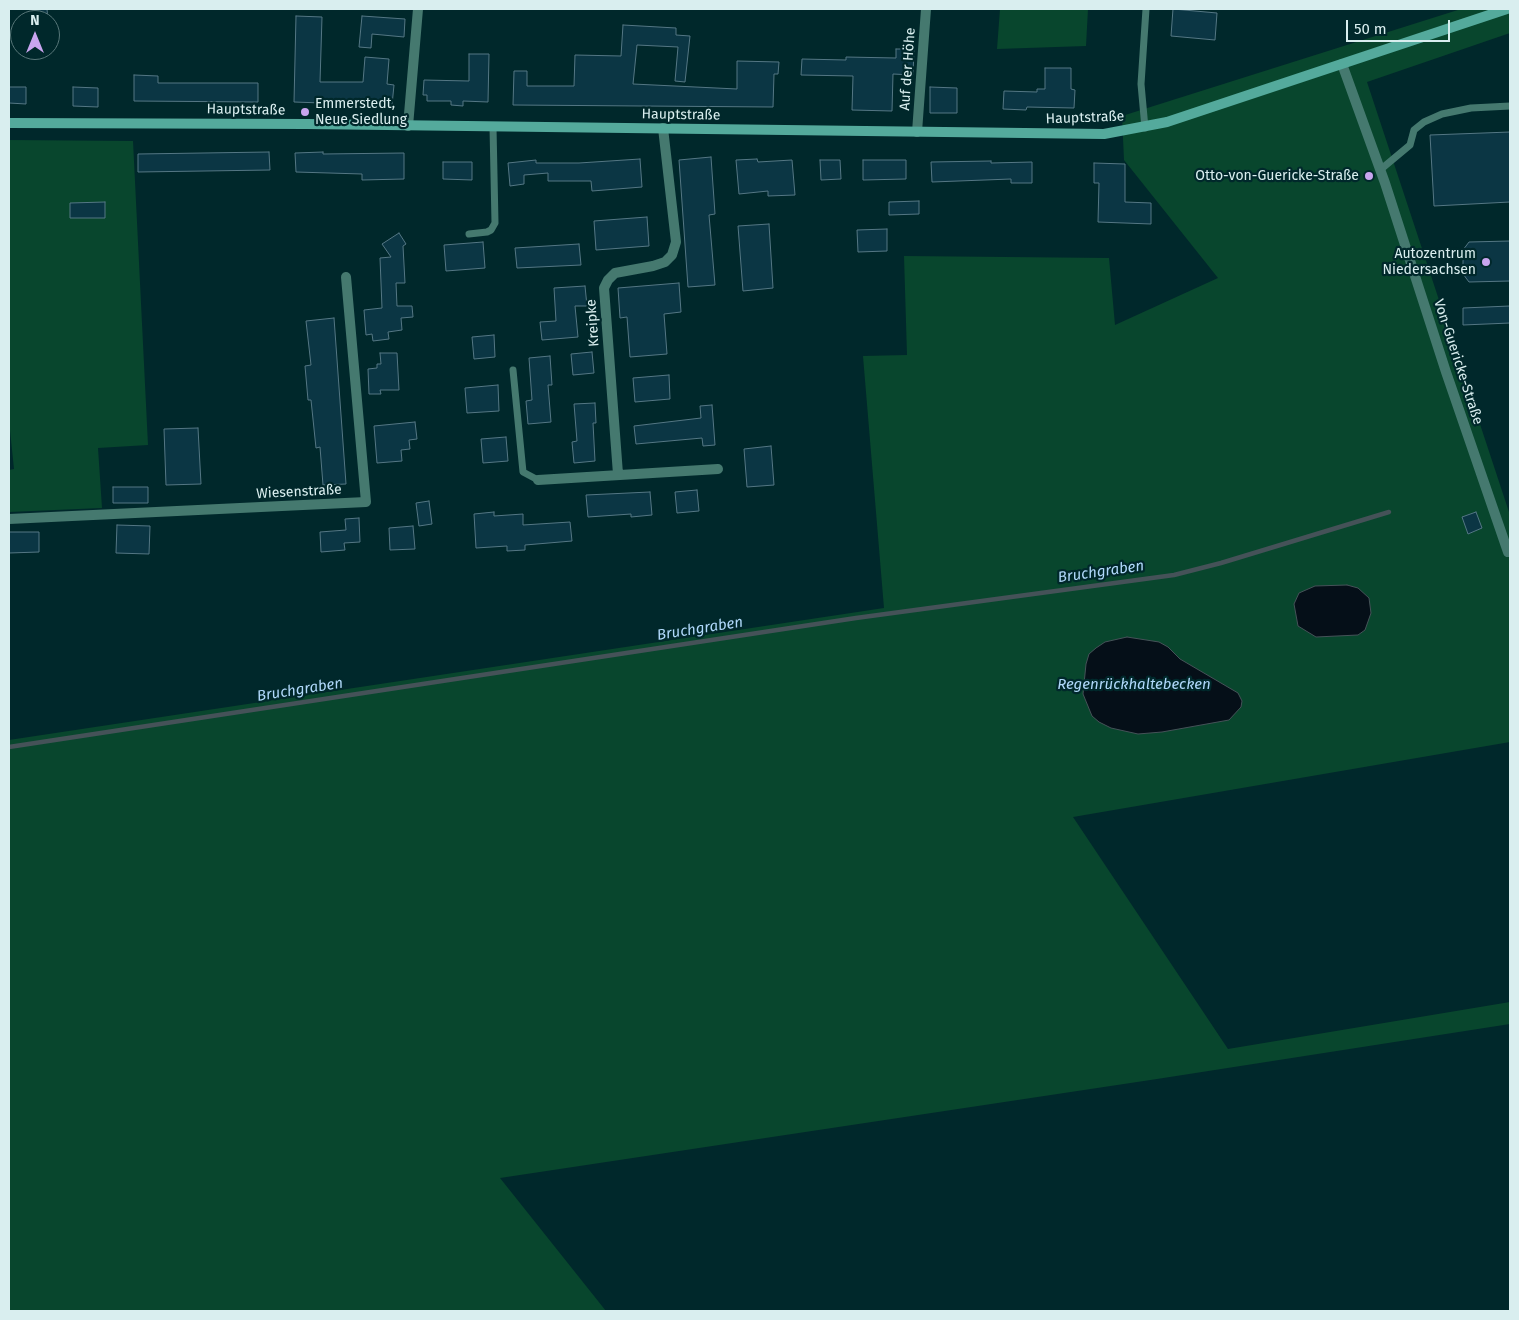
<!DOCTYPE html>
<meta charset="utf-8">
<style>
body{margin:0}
#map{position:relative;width:1519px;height:1320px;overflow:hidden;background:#00282b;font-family:"Fira Sans",sans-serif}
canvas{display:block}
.frame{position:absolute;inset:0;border:10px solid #d9eeef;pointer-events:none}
.north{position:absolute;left:10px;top:10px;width:50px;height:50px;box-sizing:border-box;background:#00282b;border:1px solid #577779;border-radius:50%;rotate:0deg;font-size:14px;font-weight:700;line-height:20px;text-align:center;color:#d9eeef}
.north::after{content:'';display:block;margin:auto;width:18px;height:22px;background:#c8a5ef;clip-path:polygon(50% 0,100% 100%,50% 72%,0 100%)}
.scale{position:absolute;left:1346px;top:20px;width:104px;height:22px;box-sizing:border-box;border:2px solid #d9eeef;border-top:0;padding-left:6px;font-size:15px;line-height:18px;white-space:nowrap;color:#d9eeef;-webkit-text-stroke:4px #00282b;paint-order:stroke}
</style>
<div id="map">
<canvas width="1519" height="1320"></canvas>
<div class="frame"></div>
<div class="north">N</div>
<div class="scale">50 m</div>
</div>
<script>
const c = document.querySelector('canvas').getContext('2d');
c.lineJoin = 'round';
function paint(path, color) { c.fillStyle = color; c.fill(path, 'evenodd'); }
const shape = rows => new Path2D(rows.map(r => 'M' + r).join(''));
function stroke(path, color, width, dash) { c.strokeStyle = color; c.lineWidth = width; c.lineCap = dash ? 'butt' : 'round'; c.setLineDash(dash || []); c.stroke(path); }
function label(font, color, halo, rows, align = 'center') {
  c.font = font + ' "Fira Sans",sans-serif'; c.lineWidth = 4.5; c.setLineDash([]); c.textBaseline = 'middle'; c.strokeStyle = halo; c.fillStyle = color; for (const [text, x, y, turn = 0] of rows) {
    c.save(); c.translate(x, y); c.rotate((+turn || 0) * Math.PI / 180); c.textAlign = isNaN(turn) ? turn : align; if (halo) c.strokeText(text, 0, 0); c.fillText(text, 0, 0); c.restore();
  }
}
paint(shape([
 [1000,9,1088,9,1086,46,997,49],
 [1461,9,1510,9,1510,33,1367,82,1510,515,1510,742,1073,817,1228,1049,1510,1002,1510,1024,1157,1079,500,1178,606,1311,9,1311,9,740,884,608,863,356,907,355,904,256,1109,258,1115,325,1218,278,1124,160,1122,116],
 [9,140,133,141,148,445,98,448,102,508,9,512,9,470,14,469,9,421]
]), '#08462d');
const water = shape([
 [1347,585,1358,588,1369,598,1371,613,1365,630,1358,635,1316,637,1298,626,1294,604,1299,593,1315,586,1347,585],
 [1127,637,1159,642,1168,647,1180,659,1238,693,1242,701,1241,707,1229,720,1162,732,1138,734,1111,728,1099,722,1092,716,1083,694,1086,664,1089,654,1096,648,1105,642,1127,637]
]);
paint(water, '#050f18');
stroke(water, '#455258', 1);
stroke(shape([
 [9,747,856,618,1174,575,1221,563,1389,512]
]), '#455258', 4.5);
const building = shape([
 [33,9,47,9,48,20,33,20,33,9],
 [1173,9,1217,13,1215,40,1171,36,1173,9],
 [296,16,322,17,320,82,363,82,365,57,389,59,387,84,394,85,392,105,350,102,350,104,294,102,296,16],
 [362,16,405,19,404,37,372,34,371,48,359,47,362,16],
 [623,25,676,28,676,35,690,36,685,82,675,81,678,47,637,45,633,84,737,89,737,61,779,62,778,74,774,74,773,107,513,105,514,71,527,71,527,86,574,86,575,55,621,56,623,25],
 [896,49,914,49,913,75,893,74,892,111,852,110,853,76,801,75,802,59,846,60,846,57,896,58,896,49],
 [469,54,489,54,488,102,463,101,463,106,451,105,451,101,427,101,427,95,423,95,424,80,469,81,469,54],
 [1045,68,1071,68,1071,89,1075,90,1074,108,1027,107,1026,110,1003,109,1004,91,1037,92,1037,89,1045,89,1045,68],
 [134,75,158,76,158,83,258,83,258,102,134,101,134,75],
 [9,87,26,87,26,104,9,103,9,87],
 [73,87,98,88,98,107,73,106,73,87],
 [930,87,957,88,957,113,930,113,930,87],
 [1510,132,1510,202,1434,206,1430,135,1510,132],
 [269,152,270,170,138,172,138,154,269,152],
 [323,152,323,154,404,153,404,179,362,180,362,174,296,172,295,153,323,152],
 [711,157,715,214,709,215,715,285,688,287,679,160,711,157],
 [640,159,642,187,592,191,591,181,548,181,548,173,524,175,524,184,510,186,508,163,536,160,536,163,579,163,640,159],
 [757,159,758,162,792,160,795,195,768,196,768,191,739,194,736,160,757,159],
 [820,160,840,160,841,179,821,180,820,160],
 [863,160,906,160,906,179,863,180,863,160],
 [991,161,991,163,1032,162,1032,183,1011,183,1011,179,932,182,931,162,991,161],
 [443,162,472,162,472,180,443,179,443,162],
 [1094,163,1125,164,1125,202,1151,203,1151,224,1098,222,1099,183,1094,183,1094,163],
 [919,201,919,214,889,215,889,202,919,201],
 [105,202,105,218,70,218,70,203,105,202],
 [647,217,649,246,596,250,594,221,647,217],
 [769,224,773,288,743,291,738,226,769,224],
 [887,229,887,251,858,252,857,230,887,229],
 [399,233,406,244,403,246,405,283,396,283,397,306,412,306,413,317,401,318,402,330,388,332,389,339,373,341,372,334,366,335,364,310,382,308,380,258,391,257,382,244,399,233],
 [1510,241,1510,281,1469,282,1463,274,1463,250,1469,242,1510,241],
 [483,242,485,268,446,271,444,245,483,242],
 [579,244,581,265,517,268,515,248,579,244],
 [679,283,681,312,664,314,667,354,630,357,627,317,620,318,618,288,679,283],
 [585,286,587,306,575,306,578,337,542,340,540,322,556,321,554,288,585,286],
 [1510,306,1510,323,1463,325,1463,308,1510,306],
 [334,318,346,484,323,485,320,447,316,448,311,400,308,400,305,366,311,365,306,321,334,318],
 [494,335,495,357,474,359,472,337,494,335],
 [592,352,594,373,573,375,571,354,592,352],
 [380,353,397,353,399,390,380,390,381,394,369,394,368,369,377,368,377,364,381,364,380,353],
 [550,356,552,385,548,385,551,422,528,424,526,401,532,400,529,358,550,356],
 [669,375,670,399,635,402,633,378,669,375],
 [498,385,499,411,467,413,465,388,498,385],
 [595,403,596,423,593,423,595,461,574,463,572,442,577,441,574,404,595,403],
 [712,405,715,445,703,446,702,438,636,444,634,426,701,418,700,406,712,405],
 [415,422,417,439,409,440,410,449,401,450,402,461,377,463,374,426,415,422],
 [198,428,201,484,166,485,164,429,198,428],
 [506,437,508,461,483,463,481,439,506,437],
 [771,446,774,485,747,487,744,449,771,446],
 [113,487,148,487,148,503,113,503,113,487],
 [697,490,699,511,677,513,675,492,697,490],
 [650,492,652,515,631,517,631,514,588,517,586,495,650,492],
 [429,501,432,524,419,526,416,503,429,501],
 [494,512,494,516,523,514,523,525,570,522,572,541,525,545,525,550,507,551,507,546,476,548,474,514,494,512],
 [1476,512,1482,528,1468,534,1462,517,1476,512],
 [359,518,360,542,344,543,345,550,321,552,320,532,346,530,345,519,359,518],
 [117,525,150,526,149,554,116,553,117,525],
 [413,526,415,549,390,550,389,528,413,526],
 [9,532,39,532,39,552,9,553,9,532]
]);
paint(building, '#0b3644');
stroke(building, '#547784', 1);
stroke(shape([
 [1145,128,1141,84,1146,9],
 [1380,170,1410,145,1414,130,1424,122,1442,114,1471,108,1510,106],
 [469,234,487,232,491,230,495,223,493,127],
 [513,370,523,472,538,480]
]), '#45796f', 7);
stroke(shape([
 [1342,64,1385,183,1446,372,1508,552,1510,552],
 [408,126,418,9],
 [917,132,926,9],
 [618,474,604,288,608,280,615,273,653,266,665,262,672,255,676,242,663,128],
 [538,480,718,469],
 [9,519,366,502,346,277]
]), '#45796f', 10);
stroke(shape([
 [9,123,307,124,1104,134,1167,122,1507,9]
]), '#54aa9c', 10);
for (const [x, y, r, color] of [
 [305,112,5,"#c8a5ef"],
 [1369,176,5,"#c8a5ef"],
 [1486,262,5,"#c8a5ef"]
]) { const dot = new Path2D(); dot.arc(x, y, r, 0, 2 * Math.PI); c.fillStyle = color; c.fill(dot); stroke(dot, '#00282b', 2); }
label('14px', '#d9eeef', '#00282b', [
 ["Auf der Höhe",908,69,-86],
 ["Hauptstraße",246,110,1],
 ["Hauptstraße",681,115,1],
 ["Hauptstraße",1085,118,-2],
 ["Kreipke",593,323,-94],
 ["Von-Guericke-Straße",1458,362,72],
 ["Wiesenstraße",299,492,-3]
]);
label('14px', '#d9eeef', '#00282b', [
 ["Emmerstedt,",315,104,"left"],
 ["Neue Siedlung",315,120,"left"],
 ["Otto-von-Guericke-Straße",1359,176],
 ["Autozentrum",1476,254],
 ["Niedersachsen",1476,270]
], 'right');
label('italic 15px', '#b0d9fb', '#00282b', [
 ["Bruchgraben",1101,572,-8],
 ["Bruchgraben",700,629,-9],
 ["Regenrückhaltebecken",1134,685],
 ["Bruchgraben",300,690,-9]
]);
</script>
